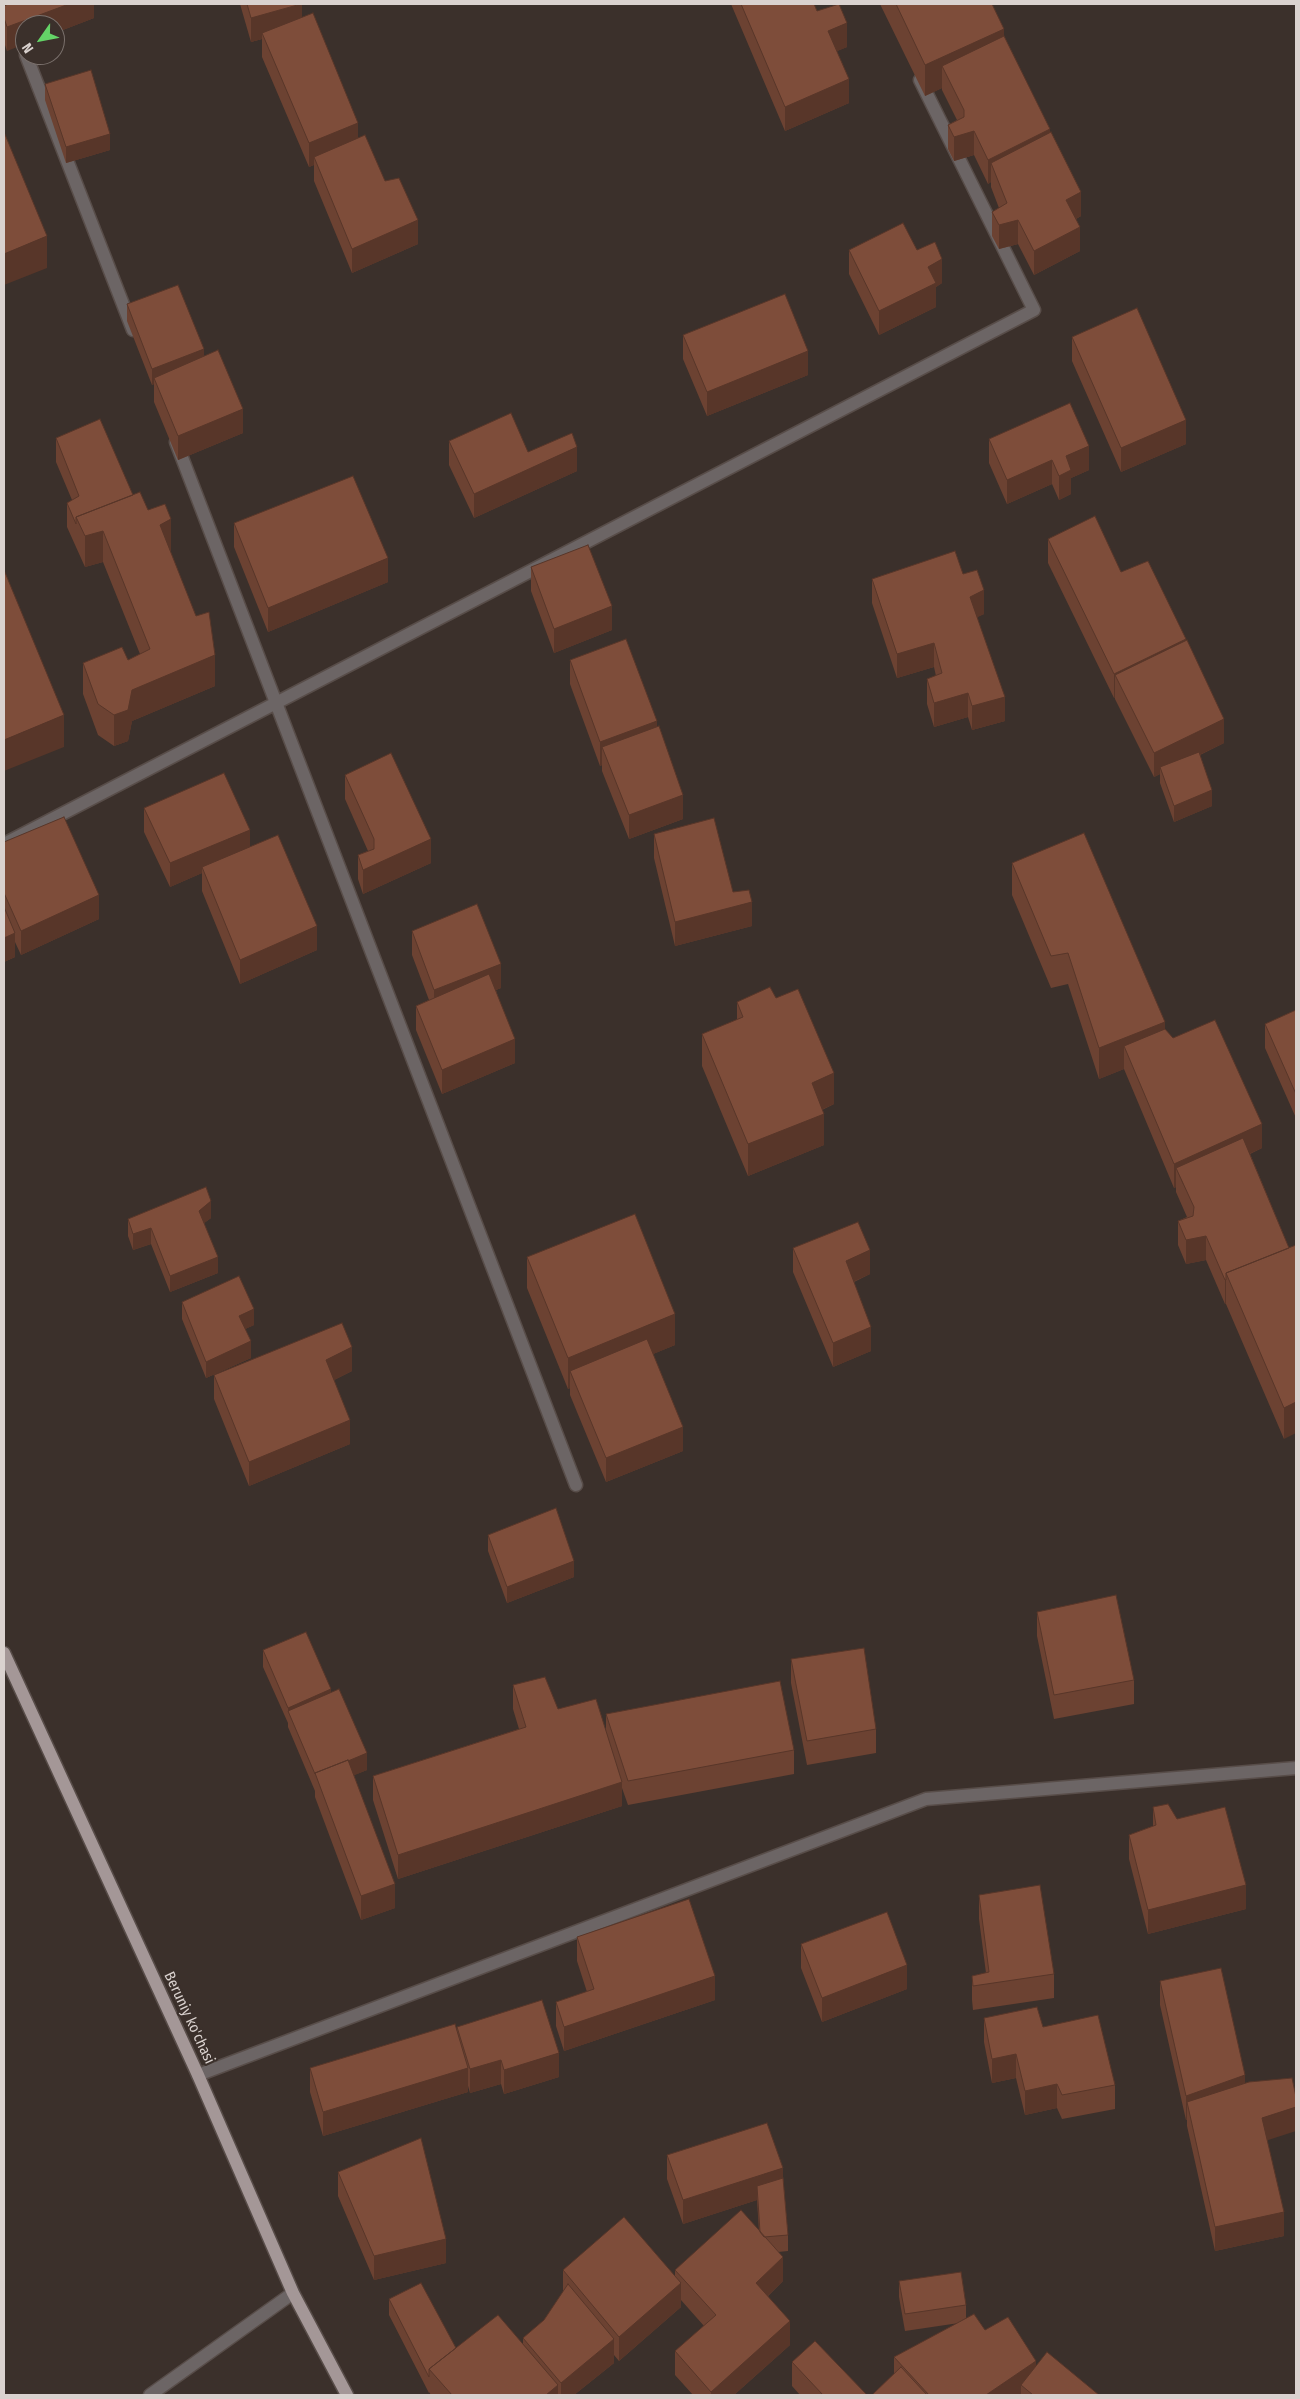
<!DOCTYPE html>
<style>
body{margin:0}
#map{position:relative;width:1300px;height:2399px;overflow:hidden;background:#3b302b;font-family:"Fira Sans Condensed",sans-serif}
canvas{display:block}
.frame{position:absolute;inset:0;border:5px solid #dad2cf;pointer-events:none}
.north{position:absolute;left:15px;top:15px;width:50px;height:50px;box-sizing:border-box;background:#3b302b;border:1px solid #7b716d;border-radius:50%;rotate:237deg;font-size:14px;font-weight:700;line-height:20px;text-align:center;color:#dad2cf}
.north::after{content:'';display:block;margin:auto;width:18px;height:22px;background:#64d467;clip-path:polygon(50% 0,100% 100%,50% 72%,0 100%)}
</style>
<div id="map">
<canvas width="1300" height="2399"></canvas>
<div class="frame"></div>
<div class="north">N</div>
</div>
<script>
const c = document.querySelector('canvas').getContext('2d');
c.lineJoin = 'round';
const shape = rows => new Path2D(rows.map(r => 'M' + r).join(''));
function stroke(path, color, width, dash) { c.strokeStyle = color; c.lineWidth = width; c.lineCap = dash ? 'butt' : 'round'; c.setLineDash(dash || []); c.stroke(path); }
function paint(path, color) { c.fillStyle = color; c.fill(path, 'evenodd'); }
function label(font, color, halo, rows, align = 'center') {
  c.font = font + ' "Fira Sans Condensed",sans-serif'; c.lineWidth = 4; c.setLineDash([]); c.textBaseline = 'middle'; c.strokeStyle = halo; c.fillStyle = color; for (const [text, x, y, turn = 0] of rows) {
    c.save(); c.translate(x, y); c.rotate((+turn || 0) * Math.PI / 180); c.textAlign = isNaN(turn) ? turn : align; if (halo) c.strokeText(text, 0, 0); c.fillText(text, 0, 0); c.restore();
  }
}
const minor = shape([
 [26,55,133,330],
 [176,442,576,1485],
 [4,844,1034,310,920,80],
 [198,2075,926,1799,1296,1768]
]);
const tertiary = shape([
 [150,2395,293,2293]
]);
const primary = shape([
 [4,1653,198,2075,293,2293,347,2395]
]);
stroke(minor, '#584d49', 15);
stroke(tertiary, '#584d49', 15);
stroke(primary, '#584d49', 15);
stroke(minor, '#6c6565', 12);
stroke(tertiary, '#6c6565', 12);
stroke(primary, '#a49797', 12);
paint(shape([
 [4,4,94,4,94,18,55,33,55,25,7,51,4,42],
 [240,4,302,4,302,17,358,138,385,181,418,244,352,273,314,181,314,165,309,167,262,57,262,39,251,42],
 [731,4,814,4,817,11,847,47,837,51,849,103,785,131],
 [880,4,992,4,1004,36,1050,133,1081,216,1076,219,1080,251,1034,275,1018,244,999,249,992,236,992,212,999,208,991,187,991,182,988,184,974,155,954,161,948,149,948,125,957,120,942,90,942,88,925,96],
 [45,84,110,150,66,163,45,100],
 [849,250,917,250,942,283,936,287,936,307,879,335,849,274],
 [127,304,204,356,243,433,178,460,154,402,154,384,152,385,127,321],
 [683,335,808,375,707,416,683,359],
 [1072,337,1186,444,1121,472,1072,361],
 [56,438,133,495,148,510,171,550,170,551,215,686,132,721,128,741,114,746,98,735,83,694,83,663,128,660,140,654,103,562,85,567,67,527,67,503,72,500,56,462],
 [989,439,1089,470,1071,478,1071,494,1059,500,1052,484,1007,504,989,463],
 [449,441,577,471,474,518,449,465],
 [234,523,388,582,268,632,234,547],
 [1048,539,1121,572,1186,640,1224,743,1200,755,1212,806,1174,822,1160,783,1160,774,1154,777,1115,699,1115,697,1114,698,1048,563],
 [531,567,612,630,554,653,531,591],
 [963,574,984,614,977,617,1005,721,972,730,968,717,934,727,927,704,927,679,936,676,934,667,897,678,872,603,872,579],
 [570,660,657,727,683,819,629,839,602,771,602,765,600,766,570,684],
 [345,775,431,863,363,894,358,879,358,855,368,851,345,799],
 [144,808,250,847,317,950,240,984,202,891,202,873,170,887,144,832],
 [654,834,733,892,752,926,675,946,654,858],
 [4,842,99,919,21,955,15,942,15,957,4,962],
 [1012,863,1165,1029,1262,1148,1250,1154,1289,1248,1284,1439,1226,1304,1225,1304,1206,1260,1186,1264,1178,1245,1178,1221,1187,1217,1176,1192,1176,1187,1174,1188,1124,1069,1099,1079,1068,984,1051,988,1012,895],
 [412,931,501,988,496,990,515,1063,442,1094,416,1030,416,1006,429,1000,412,955],
 [737,1002,834,1104,822,1110,824,1145,748,1176,702,1066,702,1034,737,1020],
 [1296,1010,1296,1118,1265,1048,1265,1024],
 [211,1218,204,1223,218,1273,170,1292,151,1244,133,1250,128,1236,128,1219],
 [793,1248,870,1274,854,1282,871,1351,833,1367,793,1272],
 [527,1257,675,1345,653,1354,683,1451,606,1482,570,1395,570,1388,568,1389,527,1288],
 [182,1302,254,1325,245,1329,251,1358,206,1378,182,1319],
 [352,1371,334,1380,350,1444,249,1486,214,1399,214,1375],
 [488,1535,574,1577,507,1603,488,1551],
 [1037,1612,1134,1680,1134,1704,1054,1719,1037,1636],
 [263,1650,331,1692,367,1770,354,1775,395,1908,361,1920,315,1797,315,1791,288,1727,288,1723,263,1667],
 [791,1659,876,1729,876,1753,807,1765,791,1683],
 [513,1685,558,1709,606,1732,606,1714,794,1750,794,1774,628,1805,622,1788,622,1806,398,1879,373,1800,373,1776,519,1729,513,1709],
 [1153,1807,1177,1819,1246,1909,1148,1934,1129,1859,1129,1835,1153,1826],
 [979,1895,1054,1974,1054,1998,973,2010,972,2000,972,1976,986,1973,979,1919],
 [577,1937,715,2000,564,2051,556,2026,556,2002,587,1992,577,1961],
 [801,1944,907,1989,822,2022,801,1968],
 [1160,1981,1245,2083,1267,2140,1284,2236,1215,2251,1187,2126,1187,2120,1186,2120,1160,2005],
 [984,2018,1043,2027,1115,2085,1115,2109,1062,2119,1057,2108,1025,2115,1016,2078,992,2083,984,2042],
 [457,2027,559,2077,504,2094,501,2084,470,2093,468,2086,468,2092,323,2136,310,2092,310,2068,457,2032],
 [667,2155,783,2178,788,2235,788,2251,778,2252,783,2281,768,2296,790,2345,734,2395,693,2395,675,2375,675,2351,704,2326,681,2300,681,2307,619,2361,614,2355,614,2363,574,2395,431,2395,429,2392,429,2393,389,2315,389,2299,456,2348,523,2344,523,2338,544,2320,563,2293,563,2270,675,2276,675,2270,759,2231,757,2200,683,2224,667,2179],
 [338,2172,446,2263,374,2280,338,2196],
 [899,2281,966,2305,966,2319,985,2330,1036,2365,1099,2395,872,2395,894,2374,894,2357,959,2323,905,2331,899,2297],
 [792,2362,867,2395,800,2395,792,2386]
]), '#6c4232');
paint(shape([
 [69,4,94,4,94,18,55,33,55,25,25,25,25,44,7,51,7,27],
 [302,4,302,28,262,33,262,39,251,42,251,18],
 [847,23,847,47,828,55,828,31],
 [1004,29,1004,60,942,66,942,88,925,96,925,65],
 [849,79,849,103,785,131,785,107],
 [358,123,358,147,314,157,314,165,309,167,309,143],
 [1050,129,1050,153,991,163,991,182,988,184,988,160],
 [974,131,974,155,954,161,954,137],
 [110,134,110,150,66,163,66,147],
 [1081,192,1081,216,1066,224,1066,200],
 [418,220,418,244,352,273,352,249],
 [1018,220,1018,244,999,249,999,225],
 [1080,227,1080,251,1034,275,1034,251],
 [47,236,47,268,4,285,4,254],
 [942,259,942,283,936,287,936,307,879,335,879,311,928,267],
 [204,349,204,365,154,378,154,384,152,385,152,369],
 [808,351,808,375,707,416,707,392],
 [243,409,243,433,178,460,178,436],
 [1186,420,1186,444,1121,472,1121,448],
 [1089,446,1089,470,1071,478,1071,494,1059,500,1059,476,1066,456],
 [577,447,577,471,474,518,474,494],
 [1052,460,1052,484,1007,504,1007,480],
 [171,519,171,550,160,557,160,525],
 [103,531,103,562,85,567,85,536],
 [388,558,388,582,268,632,268,608],
 [984,590,984,614,970,621,970,597],
 [612,606,612,630,554,653,554,629],
 [1186,639,1186,663,1115,675,1115,697,1114,698,1114,674],
 [934,643,934,667,897,678,897,654],
 [215,655,215,686,132,721,128,741,114,746,114,715,132,690],
 [968,693,968,717,934,727,934,703],
 [1005,697,1005,721,972,730,972,706],
 [64,715,64,747,4,771,4,740],
 [1224,719,1224,743,1162,773,1160,767,1160,774,1154,777,1154,753],
 [657,721,657,745,602,747,602,765,600,766,600,742],
 [1212,790,1212,806,1174,822,1174,806],
 [683,795,683,819,629,839,629,815],
 [250,830,250,854,202,867,202,873,170,887,170,863],
 [431,839,431,863,363,894,363,870],
 [99,895,99,919,21,955,21,931],
 [752,902,752,926,675,946,675,922],
 [317,926,317,950,240,984,240,960],
 [15,933,15,957,4,962,4,938],
 [501,964,501,988,434,1014,434,990],
 [1165,1022,1165,1053,1124,1046,1124,1069,1099,1079,1099,1048],
 [515,1039,515,1063,442,1094,442,1070],
 [834,1073,834,1104,812,1114,812,1083],
 [824,1114,824,1145,748,1176,748,1144],
 [1262,1124,1262,1148,1183,1184,1176,1168,1176,1187,1174,1188,1174,1164],
 [211,1201,211,1218,199,1227,199,1211],
 [151,1228,151,1244,133,1250,133,1234],
 [1206,1236,1206,1260,1186,1264,1186,1240],
 [870,1250,870,1274,846,1285,846,1261],
 [218,1257,218,1273,170,1292,170,1276],
 [1225,1280,1226,1280,1226,1304,1225,1304],
 [254,1309,254,1325,239,1332,239,1316],
 [675,1314,675,1345,576,1386,570,1371,570,1388,568,1389,568,1358],
 [871,1327,871,1351,833,1367,833,1343],
 [251,1341,251,1358,206,1378,206,1362],
 [352,1347,352,1371,326,1384,326,1360],
 [1296,1402,1296,1433,1284,1439,1284,1408],
 [350,1420,350,1444,249,1486,249,1462],
 [683,1427,683,1451,606,1482,606,1458],
 [574,1561,574,1577,507,1603,507,1587],
 [331,1689,331,1705,288,1712,288,1708],
 [367,1753,367,1770,321,1789,316,1775],
 [622,1782,622,1806,398,1879,398,1855],
 [395,1884,395,1908,361,1920,361,1896],
 [1246,1885,1246,1909,1148,1934,1148,1910],
 [907,1965,907,1989,822,2022,822,1998],
 [715,1976,715,2000,564,2051,564,2027],
 [559,2053,559,2077,504,2094,504,2070],
 [1016,2054,1016,2078,992,2083,992,2059],
 [501,2060,501,2084,470,2093,470,2069],
 [468,2068,468,2092,323,2136,323,2112],
 [1245,2075,1245,2099,1187,2102,1187,2120,1186,2120,1186,2096],
 [1057,2084,1057,2108,1025,2115,1025,2091],
 [1296,2107,1296,2131,1262,2142,1262,2118],
 [783,2168,783,2192,757,2186,757,2200,683,2224,683,2200],
 [1284,2212,1284,2236,1215,2251,1215,2227],
 [446,2239,446,2263,374,2280,374,2256],
 [783,2257,783,2281,756,2307,756,2283],
 [681,2283,681,2307,619,2361,619,2337],
 [790,2321,790,2345,734,2395,711,2395,711,2392],
 [614,2339,614,2363,574,2395,561,2395,561,2383],
 [1036,2361,1036,2385,1021,2385,1021,2395,986,2395],
 [558,2385,558,2395,546,2395]
]), '#583629');
const building = shape([
 [8,4,7,4,69,4,7,27,4,18,4,6,8,4],
 [247,4,301,4,251,18,247,4],
 [741,4,814,4,817,11,839,4,847,23,828,31,849,79,785,107,741,4],
 [896,4,992,4,1004,29,925,65,896,4],
 [313,13,358,123,309,143,262,33,313,13],
 [1004,36,1050,129,988,160,974,131,954,137,948,125,964,117,964,110,942,66,1004,36],
 [91,70,110,134,66,147,45,84,91,70],
 [4,132,47,236,4,254,4,132],
 [1051,132,1081,192,1066,200,1080,227,1034,251,1018,220,999,225,992,212,1007,203,991,163,1051,132],
 [365,135,385,181,399,178,418,220,352,249,314,157,365,135],
 [903,223,917,250,935,242,942,259,928,267,936,283,879,311,849,250,903,223],
 [178,285,204,349,152,369,127,304,178,285],
 [785,294,808,351,707,392,683,335,785,294],
 [1137,308,1186,420,1121,448,1072,337,1137,308],
 [218,350,243,409,178,436,154,378,218,350],
 [1070,403,1089,446,1066,456,1071,470,1059,476,1052,460,1007,480,989,439,1070,403],
 [511,413,528,452,572,433,577,447,474,494,449,441,511,413],
 [100,419,133,495,76,517,76,524,67,503,79,496,56,438,100,419],
 [353,476,388,558,268,608,234,523,353,476],
 [140,492,148,510,165,504,171,519,160,525,196,616,209,612,215,655,132,690,128,710,114,715,98,704,83,663,122,647,128,660,150,649,103,531,85,536,76,517,140,492],
 [1095,516,1121,572,1148,561,1186,639,1114,674,1048,539,1095,516],
 [588,545,612,606,554,629,531,567,588,545],
 [955,551,963,574,977,570,984,590,970,597,1005,697,972,706,968,693,934,703,927,679,942,673,934,643,897,654,872,579,955,551],
 [4,570,64,715,4,740,4,570],
 [626,639,657,721,600,742,570,660,626,639],
 [1187,640,1224,719,1154,753,1115,675,1187,640],
 [659,726,683,795,629,815,602,747,659,726],
 [1199,752,1212,790,1174,806,1160,767,1199,752],
 [391,753,431,839,363,870,358,855,374,849,374,839,345,775,391,753],
 [224,773,250,830,170,863,144,808,224,773],
 [64,817,99,895,21,931,4,893,4,842,64,817],
 [714,818,733,892,749,890,752,902,675,922,654,834,714,818],
 [1084,833,1165,1022,1099,1048,1068,953,1051,956,1012,863,1084,833],
 [278,835,317,926,240,960,202,867,278,835],
 [477,904,501,964,434,990,412,931,477,904],
 [4,907,15,933,4,938,4,907],
 [489,974,515,1039,442,1070,416,1006,489,974],
 [770,987,776,998,798,989,834,1073,812,1083,824,1114,748,1144,702,1034,743,1017,737,1002,770,987],
 [1296,1010,1296,1094,1265,1024,1296,1010],
 [1215,1020,1262,1124,1174,1164,1124,1046,1165,1029,1173,1038,1215,1020],
 [1243,1138,1289,1248,1226,1273,1226,1280,1225,1280,1206,1236,1186,1240,1178,1221,1193,1216,1194,1207,1176,1168,1243,1138],
 [206,1187,211,1201,199,1211,218,1257,170,1276,151,1228,133,1234,128,1219,206,1187],
 [635,1214,675,1314,568,1358,527,1257,635,1214],
 [858,1222,870,1250,846,1261,871,1327,833,1343,793,1248,858,1222],
 [1296,1245,1296,1402,1284,1408,1226,1273,1296,1245],
 [239,1276,254,1309,239,1316,251,1341,206,1362,182,1302,239,1276],
 [342,1323,352,1347,326,1360,350,1420,249,1462,214,1375,342,1323],
 [647,1339,683,1427,606,1458,570,1371,647,1339],
 [556,1508,574,1561,507,1587,488,1535,556,1508],
 [1116,1595,1134,1680,1054,1695,1037,1612,1116,1595],
 [306,1632,331,1689,288,1708,263,1650,306,1632],
 [864,1648,876,1729,807,1741,791,1659,864,1648],
 [545,1677,558,1709,596,1699,622,1782,398,1855,373,1776,526,1727,513,1685,545,1677],
 [780,1681,794,1750,628,1781,606,1714,780,1681],
 [339,1689,367,1753,348,1761,348,1760,315,1773,315,1774,288,1711,339,1689],
 [348,1760,395,1884,361,1896,315,1773,348,1760],
 [1168,1804,1177,1819,1225,1807,1246,1885,1148,1910,1129,1835,1156,1825,1153,1807,1168,1804],
 [1040,1885,1054,1974,973,1986,972,1976,989,1972,979,1895,1040,1885],
 [689,1899,715,1976,564,2027,556,2002,594,1989,577,1937,689,1899],
 [887,1912,907,1965,822,1998,801,1944,887,1912],
 [1221,1968,1245,2075,1186,2096,1160,1981,1221,1968],
 [542,2000,559,2053,504,2070,501,2060,470,2069,457,2027,542,2000],
 [1037,2007,1043,2027,1098,2015,1115,2085,1062,2095,1057,2084,1025,2091,1016,2054,992,2059,984,2018,1037,2007],
 [455,2024,468,2068,323,2112,310,2068,455,2024],
 [1292,2078,1296,2097,1296,2107,1262,2118,1284,2212,1215,2227,1187,2102,1249,2082,1292,2078],
 [767,2123,783,2168,683,2200,667,2155,767,2123],
 [421,2138,446,2239,374,2256,338,2172,421,2138],
 [783,2178,788,2235,764,2237,760,2232,757,2186,783,2178],
 [741,2210,783,2257,756,2283,790,2321,711,2392,675,2351,716,2315,675,2270,741,2210],
 [624,2217,681,2283,619,2337,563,2270,624,2217],
 [961,2272,966,2305,905,2314,899,2281,961,2272],
 [421,2283,456,2348,429,2369,429,2377,389,2299,421,2283],
 [568,2284,614,2339,561,2383,523,2338,544,2320,568,2284],
 [974,2314,985,2330,1008,2317,1036,2361,986,2395,929,2395,894,2357,974,2314],
 [498,2315,558,2385,546,2395,452,2395,429,2369,498,2315],
 [815,2341,867,2395,823,2395,792,2362,815,2341],
 [1047,2352,1099,2395,1033,2395,1021,2385,1047,2352],
 [901,2367,927,2395,872,2395,901,2367]
]);
paint(building, '#7e4d3a');
stroke(building, '#583629', 1);
label('15px', '#dad2cf', '#3b302b', [
 ["Beruniy ko'chasi",189,2018,65]
]);
</script>
